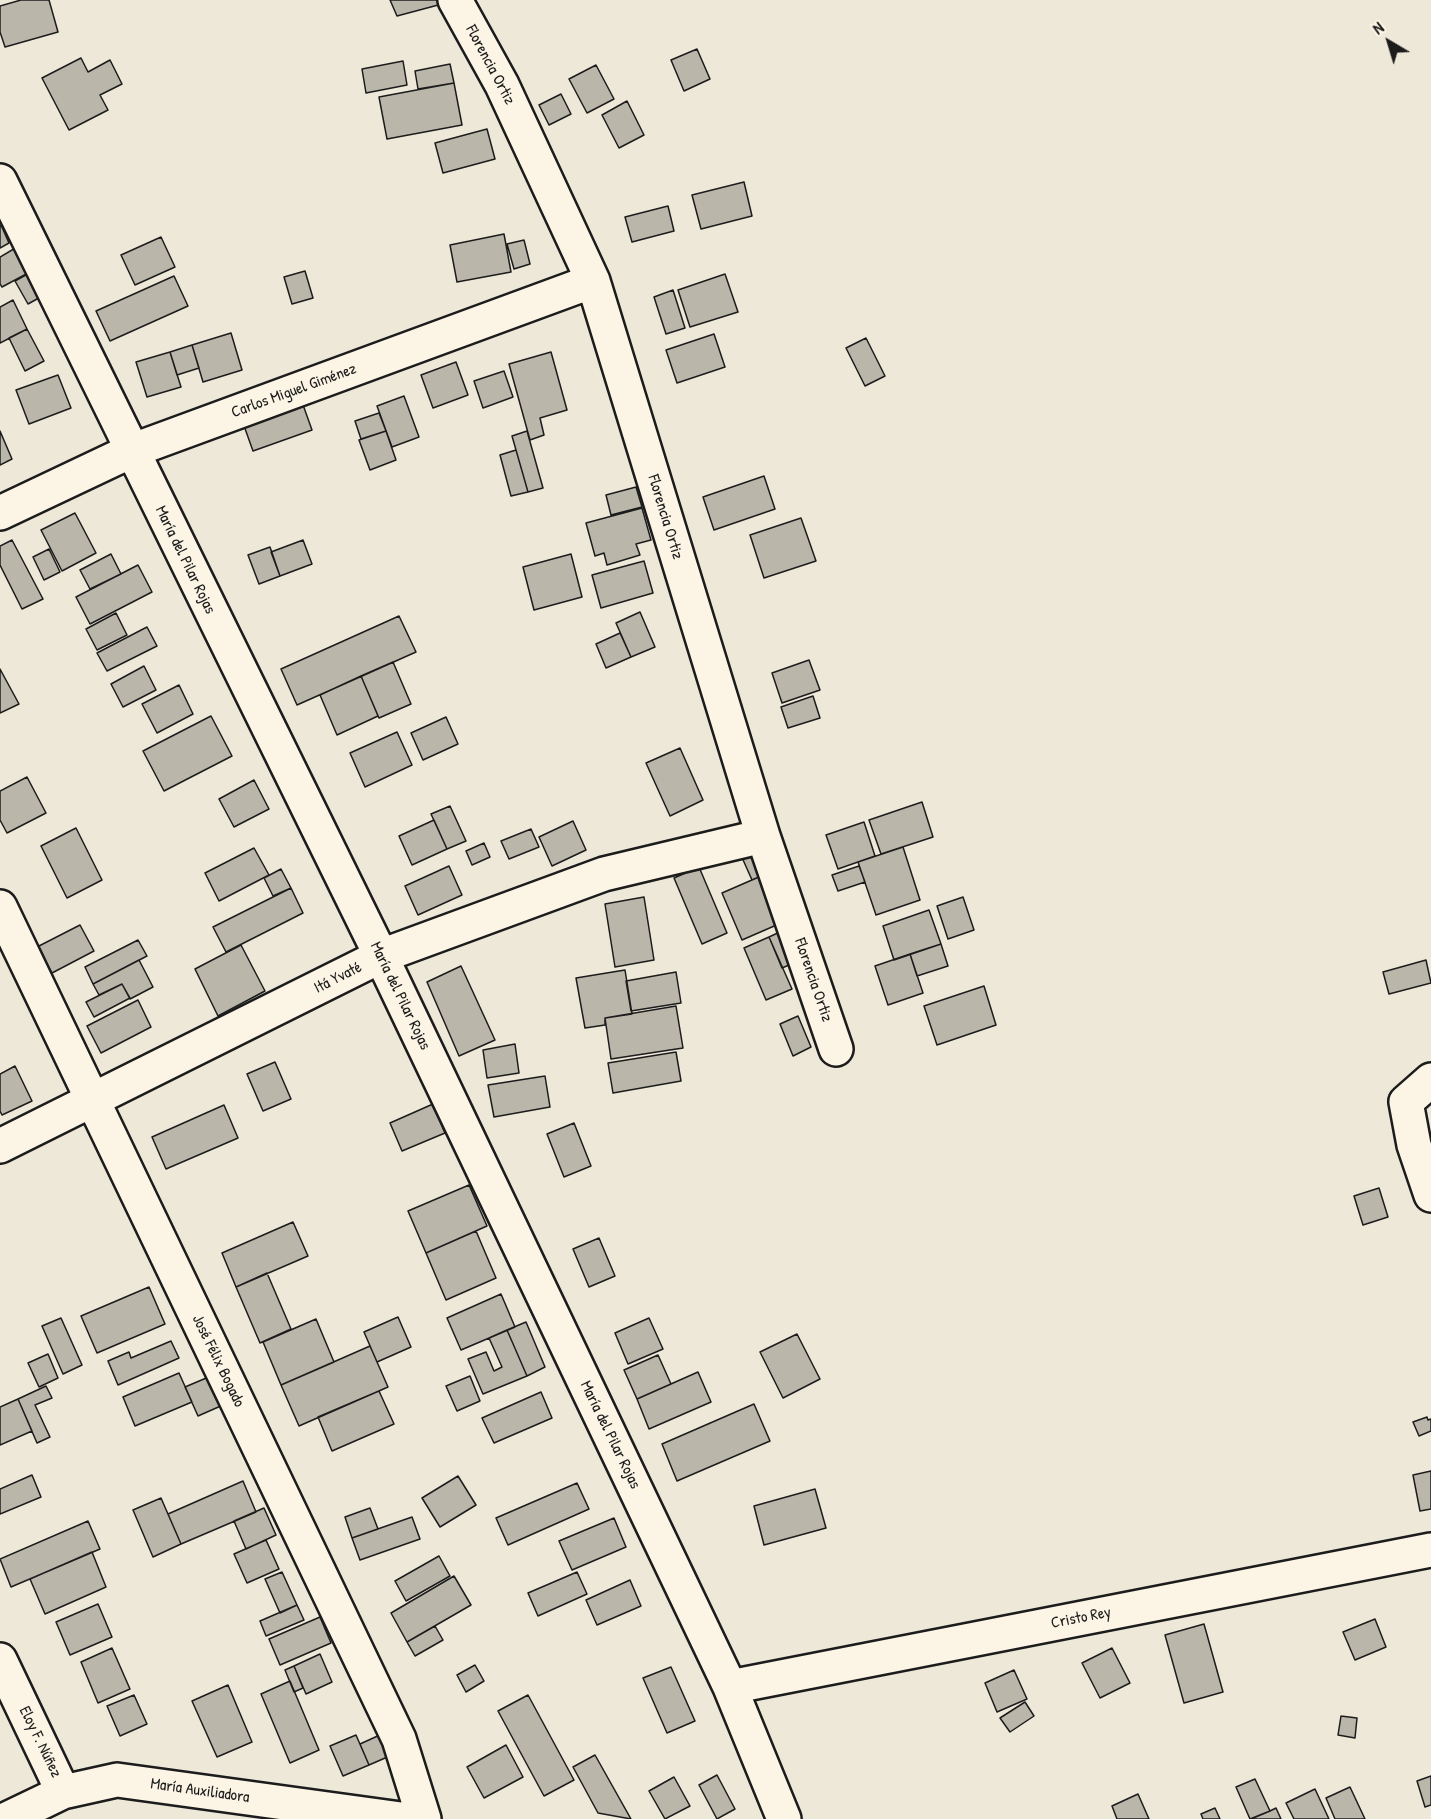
<!DOCTYPE html>
<meta charset="utf-8">
<style>
body{margin:0}
#map{position:relative;width:1431px;height:1819px;overflow:hidden;background:#eee8d9;font-family:"Patrick Hand",sans-serif}
canvas{display:block}
.north{position:absolute;left:1359px;top:12px;width:60px;height:60px;-webkit-text-stroke:4px #fcf5e5;paint-order:stroke;rotate:322deg;font-size:16px;font-weight:700;line-height:24px;text-align:center;color:#1c1c1c}
.north::after{content:'';display:block;margin:auto;width:21px;height:27px;background:#1c1c1c;clip-path:polygon(50% 0,100% 100%,50% 72%,0 100%)}
</style>
<div id="map">
<canvas width="1431" height="1819"></canvas>
<div class="north">N</div>
</div>
<script>
const c = document.querySelector('canvas').getContext('2d');
c.lineJoin = 'round';
function paint(path, color) { c.fillStyle = color; c.fill(path, 'evenodd'); }
const shape = rows => new Path2D(rows.map(r => 'M' + r).join(''));
function stroke(path, color, width, dash) { c.strokeStyle = color; c.lineWidth = width; c.lineCap = dash ? 'butt' : 'round'; c.setLineDash(dash || []); c.stroke(path); }
function label(font, color, halo, rows, align = 'center') {
  c.font = font + ' "Patrick Hand",sans-serif'; c.lineWidth = 6; c.setLineDash([]); c.textBaseline = 'middle'; c.strokeStyle = halo; c.fillStyle = color; for (const [text, x, y, turn = 0] of rows) {
    c.save(); c.translate(x, y); c.rotate((+turn || 0) * Math.PI / 180); c.textAlign = isNaN(turn) ? turn : align; if (halo) c.strokeText(text, 0, 0); c.fillText(text, 0, 0); c.restore();
  }
}
const building = shape([
 [21,0,49,0,58,32,5,47,0,32,0,6,21,0],
 [390,0,440,0,442,4,397,16,390,0],
 [697,49,710,79,684,91,671,60,697,49],
 [81,58,88,72,110,60,122,84,100,95,108,110,69,130,42,78,81,58],
 [403,61,407,85,366,93,362,69,403,61],
 [450,64,454,83,418,89,415,71,450,64],
 [596,65,614,99,587,113,569,79,596,65],
 [454,83,462,125,387,139,379,97,454,83],
 [561,94,571,114,549,125,539,105,561,94],
 [627,101,644,135,619,148,602,115,627,101],
 [487,129,495,159,443,173,435,143,487,129],
 [744,182,752,216,701,229,692,195,744,182],
 [668,206,674,231,632,242,625,217,668,206],
 [1,225,9,243,0,248,0,226,1,225],
 [504,234,511,272,457,282,450,245,504,234],
 [161,237,175,267,135,285,121,255,161,237],
 [524,240,530,264,514,269,507,244,524,240],
 [17,247,30,272,2,287,0,284,0,257,17,247],
 [33,271,46,294,28,304,15,281,33,271],
 [305,271,313,298,292,304,284,277,305,271],
 [725,274,738,312,690,327,678,290,725,274],
 [174,276,188,306,110,341,96,311,174,276],
 [673,290,685,328,666,334,654,297,673,290],
 [13,300,27,329,0,343,0,307,13,300],
 [27,329,44,361,25,371,9,338,27,329],
 [231,333,242,370,203,382,192,345,231,333],
 [714,334,725,367,677,383,666,350,714,334],
 [866,338,885,376,865,386,846,348,866,338],
 [192,345,199,368,177,375,170,352,192,345],
 [170,352,181,387,147,397,136,362,170,352],
 [551,352,567,410,540,418,544,435,530,440,509,364,551,352],
 [456,362,468,395,433,408,421,375,456,362],
 [504,371,513,397,483,408,474,381,504,371],
 [58,375,71,408,29,424,16,390,58,375],
 [404,396,419,437,392,447,377,406,404,396],
 [302,402,312,430,253,451,243,423,302,402],
 [379,413,386,431,361,439,355,421,379,413],
 [0,431,12,459,0,465,0,431],
 [386,431,396,460,370,470,359,440,386,431],
 [527,431,543,488,528,492,512,436,527,431],
 [516,450,528,492,511,496,500,455,516,450],
 [764,476,775,509,714,530,703,497,764,476],
 [636,487,642,507,611,515,606,495,636,487],
 [642,508,651,540,636,544,640,555,607,565,604,553,595,556,586,523,642,508],
 [75,513,96,553,62,571,41,530,75,513],
 [801,518,816,561,764,578,750,535,801,518],
 [12,540,43,599,22,609,0,565,0,546,12,540],
 [303,540,312,564,280,576,271,552,303,540],
 [270,547,280,576,259,584,248,555,270,547],
 [49,549,60,572,44,580,33,557,49,549],
 [111,554,121,574,90,589,80,570,111,554],
 [571,554,582,597,534,610,523,567,571,554],
 [644,561,653,593,601,608,592,575,644,561],
 [138,565,152,592,90,624,76,597,138,565],
 [640,612,655,647,631,657,616,623,640,612],
 [116,613,127,635,97,650,86,629,116,613],
 [399,616,416,652,297,705,281,669,399,616],
 [147,627,157,646,107,671,97,653,147,627],
 [620,633,631,657,606,668,596,644,620,633],
 [809,660,820,690,782,703,772,673,809,660],
 [393,662,411,704,379,718,361,676,393,662],
 [144,666,156,690,123,707,111,684,144,666],
 [0,669,19,704,0,713,0,669],
 [361,676,378,716,337,735,320,695,361,676],
 [179,685,193,714,157,733,142,704,179,685],
 [813,696,820,718,788,728,781,707,813,696],
 [211,716,232,756,164,791,143,751,211,716],
 [446,717,458,744,423,760,411,733,446,717],
 [397,732,412,765,365,787,350,753,397,732],
 [680,748,703,800,670,816,646,763,680,748],
 [27,777,46,813,7,833,0,820,0,791,27,777],
 [254,780,269,809,234,827,219,799,254,780],
 [922,802,933,837,881,854,869,820,922,802],
 [450,806,466,841,447,849,431,814,450,806],
 [434,820,447,849,412,865,399,836,434,820],
 [573,821,586,850,552,866,539,837,573,821],
 [864,822,875,856,838,869,826,835,864,822],
 [76,828,102,880,67,898,41,846,76,828],
 [531,829,539,847,509,859,501,841,531,829],
 [484,843,490,857,472,865,466,851,484,843],
 [757,846,768,873,752,880,740,853,757,846],
 [903,847,920,900,876,915,858,862,903,847],
 [254,848,269,875,219,901,205,873,254,848],
 [449,866,462,895,418,915,405,886,449,866],
 [859,866,865,882,838,891,832,875,859,866],
 [699,867,727,933,702,944,674,878,699,867],
 [281,869,291,888,273,896,264,878,281,869],
 [768,873,788,920,742,940,722,893,768,873],
 [291,888,303,913,226,952,213,927,291,888],
 [644,897,654,960,615,967,605,904,644,897],
 [963,897,974,930,948,939,937,906,963,897],
 [929,910,941,944,894,960,883,926,929,910],
 [80,925,94,951,52,973,37,947,80,925],
 [782,931,796,962,782,968,769,937,782,931],
 [769,937,792,989,766,1000,744,948,769,937],
 [138,940,147,956,93,984,85,967,138,940],
 [941,944,948,966,917,976,910,954,941,944],
 [241,945,265,991,218,1016,195,969,241,945],
 [910,954,923,993,888,1005,875,966,910,954],
 [139,960,153,987,130,999,122,984,99,995,93,984,139,960],
 [1426,960,1431,983,1389,994,1383,972,1426,960],
 [461,966,495,1040,459,1056,427,982,461,966],
 [625,970,632,1014,605,1018,605,1025,585,1028,576,978,625,970],
 [676,972,681,1003,631,1011,626,981,676,972],
 [122,984,130,998,94,1017,86,1002,122,984],
 [984,986,996,1025,937,1045,924,1006,984,986],
 [138,1000,151,1027,101,1053,87,1026,138,1000],
 [676,1006,683,1048,611,1059,605,1018,676,1006],
 [798,1016,811,1047,793,1056,780,1024,798,1016],
 [515,1044,519,1073,487,1078,483,1050,515,1044],
 [676,1052,681,1081,613,1093,608,1063,676,1052],
 [275,1062,291,1099,263,1111,247,1074,275,1062],
 [15,1066,32,1101,2,1115,0,1111,0,1074,15,1066],
 [545,1076,550,1107,494,1117,488,1085,545,1076],
 [433,1104,445,1133,402,1151,390,1123,433,1104],
 [224,1105,238,1138,166,1169,152,1137,224,1105],
 [574,1123,591,1166,564,1177,547,1134,574,1123],
 [469,1185,487,1226,426,1253,408,1211,469,1185],
 [1379,1188,1388,1217,1363,1225,1354,1196,1379,1188],
 [293,1222,308,1256,236,1287,222,1253,293,1222],
 [476,1231,496,1278,446,1300,426,1253,476,1231],
 [599,1238,615,1276,589,1287,573,1249,599,1238],
 [267,1273,291,1329,260,1343,236,1287,267,1273],
 [149,1287,165,1324,97,1353,81,1316,149,1287],
 [501,1294,515,1327,461,1350,447,1318,501,1294],
 [398,1317,411,1347,377,1362,364,1332,398,1317],
 [61,1318,82,1365,63,1374,42,1326,61,1318],
 [649,1318,663,1349,628,1364,615,1333,649,1318],
 [316,1319,334,1362,281,1385,263,1342,316,1319],
 [526,1322,545,1367,527,1376,507,1330,526,1322],
 [507,1330,527,1376,483,1394,468,1359,486,1352,494,1371,502,1367,489,1338,507,1330],
 [797,1334,820,1379,783,1398,760,1352,797,1334],
 [171,1341,179,1358,118,1385,108,1361,129,1352,131,1358,171,1341],
 [370,1346,388,1387,299,1426,281,1385,370,1346],
 [48,1354,58,1378,39,1387,28,1363,48,1354],
 [658,1355,671,1384,637,1399,624,1370,658,1355],
 [698,1372,711,1402,649,1429,637,1399,698,1372],
 [179,1373,192,1402,135,1426,123,1397,179,1373],
 [211,1376,223,1405,198,1416,185,1387,211,1376],
 [470,1376,480,1401,457,1411,446,1386,470,1376],
 [46,1386,52,1398,35,1405,50,1437,37,1443,18,1399,46,1386],
 [379,1391,394,1424,332,1451,318,1417,379,1391],
 [541,1392,552,1418,494,1443,482,1418,541,1392],
 [18,1399,32,1431,0,1445,0,1407,18,1399],
 [754,1404,770,1441,677,1481,662,1444,754,1404],
 [1427,1417,1428,1420,1431,1419,1431,1431,1419,1436,1413,1422,1427,1417],
 [1431,1471,1431,1509,1420,1511,1413,1475,1431,1471],
 [32,1475,41,1497,0,1514,0,1489,32,1475],
 [458,1476,476,1505,440,1527,422,1498,458,1476],
 [243,1481,256,1512,181,1544,168,1514,243,1481],
 [577,1483,589,1509,508,1545,496,1518,577,1483],
 [815,1489,826,1528,764,1545,754,1506,815,1489],
 [161,1498,181,1544,153,1557,133,1510,161,1498],
 [264,1508,276,1535,246,1549,234,1521,264,1508],
 [370,1508,378,1529,352,1538,345,1517,370,1508],
 [412,1517,420,1539,360,1560,352,1538,412,1517],
 [614,1518,626,1547,572,1570,559,1541,614,1518],
 [88,1521,100,1549,11,1587,0,1559,88,1521],
 [266,1540,279,1569,247,1583,234,1554,266,1540],
 [92,1552,106,1587,45,1614,30,1579,92,1552],
 [439,1556,450,1576,406,1601,395,1581,439,1556],
 [282,1572,297,1605,280,1613,265,1579,282,1572],
 [577,1572,587,1594,538,1616,528,1593,577,1572],
 [454,1576,471,1605,407,1642,391,1613,454,1576],
 [630,1580,641,1606,597,1625,586,1600,630,1580],
 [98,1604,112,1637,70,1655,56,1622,98,1604],
 [297,1605,304,1620,266,1636,260,1621,297,1605],
 [320,1617,331,1643,280,1665,269,1639,320,1617],
 [1375,1619,1386,1647,1355,1660,1343,1632,1375,1619],
 [1204,1624,1223,1692,1184,1703,1165,1635,1204,1624],
 [435,1626,443,1640,415,1656,407,1642,435,1626],
 [112,1648,130,1689,98,1703,81,1662,112,1648],
 [1112,1648,1130,1683,1100,1698,1082,1663,1112,1648],
 [320,1654,332,1682,306,1694,294,1666,320,1654],
 [475,1665,484,1681,466,1692,457,1675,475,1665],
 [294,1666,303,1688,294,1692,285,1670,294,1666],
 [671,1667,695,1721,667,1733,643,1678,671,1667],
 [1014,1670,1027,1699,997,1712,985,1683,1014,1670],
 [290,1681,319,1750,290,1763,261,1694,290,1681],
 [228,1685,252,1742,217,1757,192,1701,228,1685],
 [134,1695,147,1724,120,1736,107,1706,134,1695],
 [528,1695,574,1780,544,1796,498,1711,528,1695],
 [1025,1702,1034,1716,1010,1732,1000,1718,1025,1702],
 [1341,1716,1357,1718,1355,1738,1338,1735,1341,1716],
 [382,1734,392,1755,369,1765,360,1744,382,1734],
 [356,1735,369,1765,343,1776,330,1746,356,1735],
 [506,1745,523,1777,484,1798,467,1767,506,1745],
 [595,1755,631,1819,598,1813,573,1767,595,1755],
 [717,1775,735,1809,717,1819,699,1785,717,1775],
 [1431,1776,1431,1805,1425,1807,1417,1781,1431,1776],
 [674,1777,690,1806,665,1819,649,1791,674,1777],
 [1255,1779,1270,1811,1250,1819,1236,1787,1255,1779],
 [1350,1787,1365,1819,1335,1819,1326,1798,1350,1787],
 [1315,1789,1329,1819,1294,1819,1286,1803,1315,1789],
 [1138,1794,1149,1819,1117,1819,1112,1806,1138,1794],
 [1215,1808,1220,1819,1203,1819,1201,1814,1215,1808],
 [1276,1808,1281,1819,1251,1819,1270,1811,1276,1808]
]);
paint(building, '#bab6aa');
stroke(building, '#1c1c1c', 1.5);
const minor = shape([
 [455,0,502,85,593,281,763,836,836,1049],
 [0,181,381,956,730,1687,784,1819],
 [0,513,131,451,593,281],
 [0,907,399,1739,424,1819],
 [1431,1080,1406,1102,1414,1145,1431,1195],
 [0,1146,381,956,604,874,763,836],
 [0,1660,63,1792],
 [730,1687,1431,1550],
 [7,1819,63,1792,117,1780,401,1819]
]);
stroke(minor, '#1c1c1c', 38);
stroke(minor, '#fcf5e5', 33);
label('16px', '#1c1c1c', '#fcf5e5', [
 ["Florencia Ortiz",490,65,62],
 ["Carlos Miguel Giménez",294,391,-20],
 ["Florencia Ortiz",665,517,73],
 ["María del Pilar Rojas",185,560,64],
 ["Itá Yvaté",338,978,-27],
 ["Florencia Ortiz",813,980,71],
 ["María del Pilar Rojas",400,996,64],
 ["José Félix Bogado",218,1361,64],
 ["María del Pilar Rojas",610,1435,64],
 ["Cristo Rey",1081,1618,-11],
 ["Eloy F. Núñez",40,1742,64],
 ["María Auxiliadora",200,1791,8]
]);
</script>
